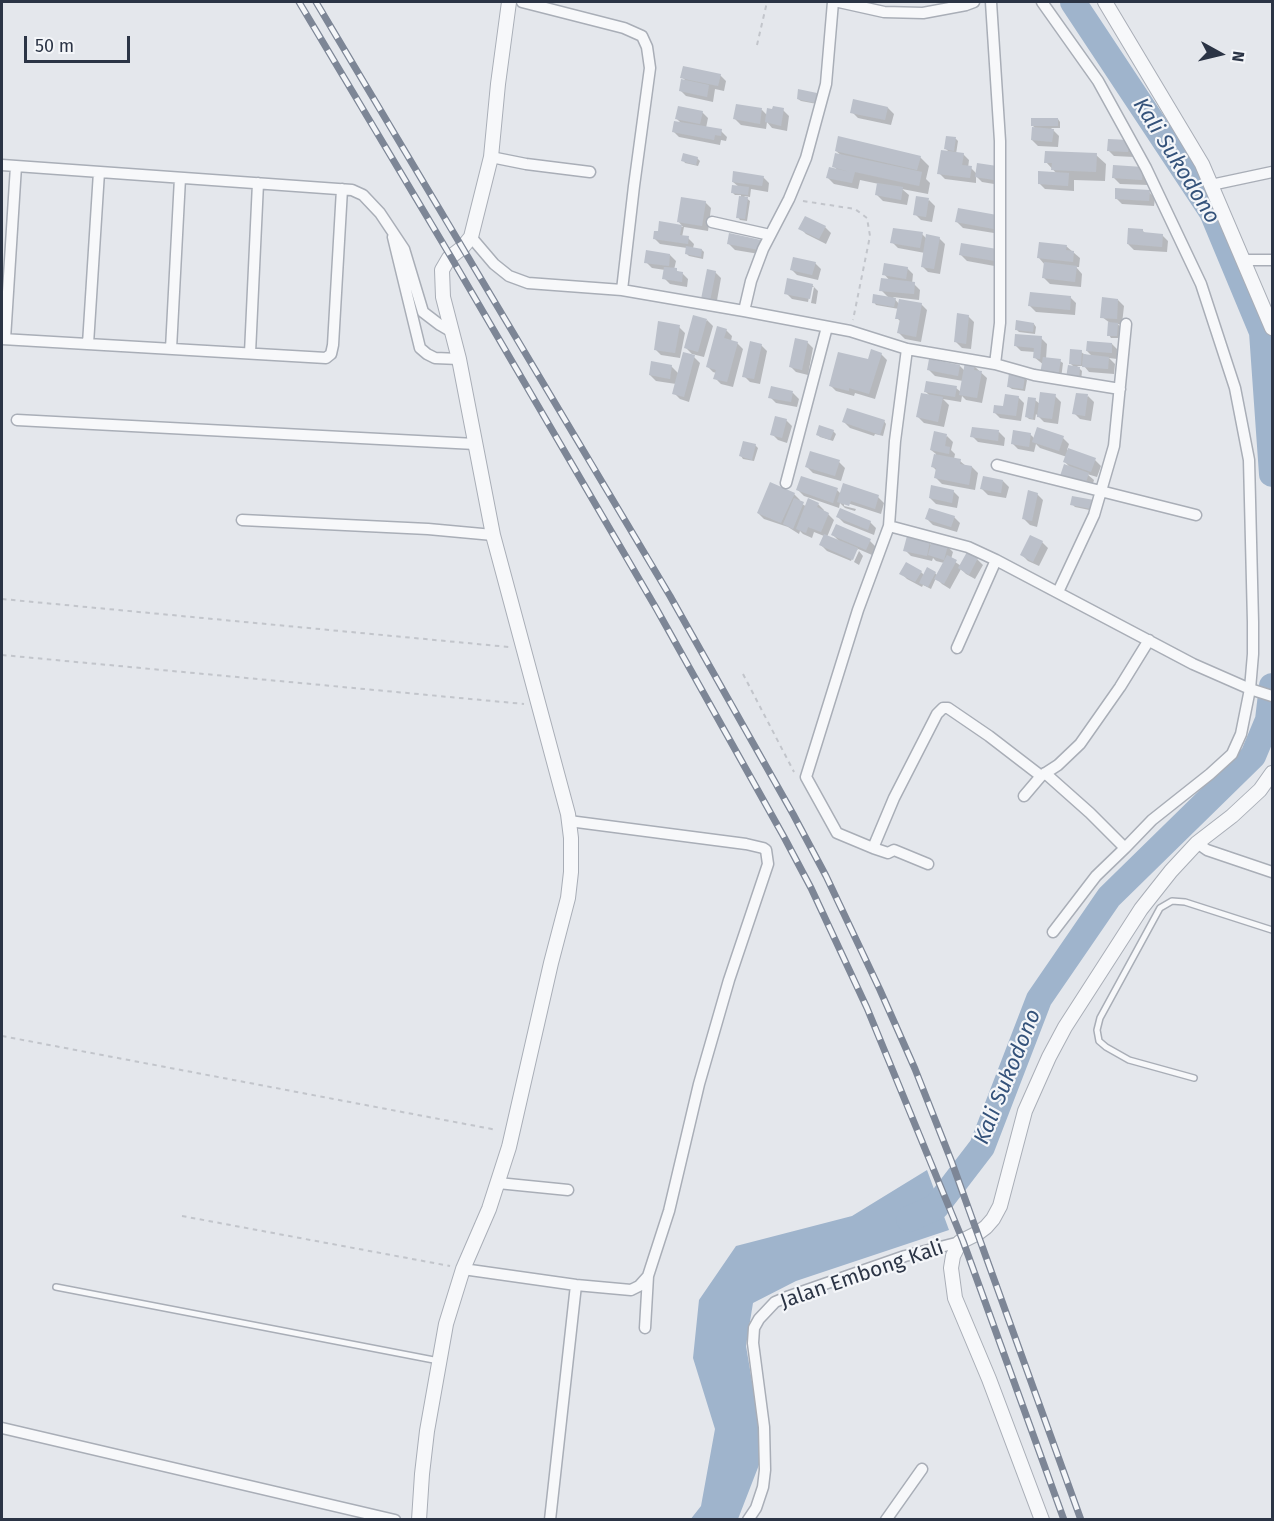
<!DOCTYPE html>
<style>
body{margin:0}
#map{position:relative;width:1274px;height:1521px;overflow:hidden;background:#e4e7ec;font-family:"Fira Sans",sans-serif}
canvas{display:block}
.frame{position:absolute;inset:0;border:3px solid #2b3445;pointer-events:none}
.north{position:absolute;left:1190px;top:24px;width:60px;height:60px;-webkit-text-stroke:4px #f4f6f9;paint-order:stroke;rotate:98deg;font-size:16px;font-weight:700;line-height:24px;text-align:center;color:#2b3445}
.north::after{content:'';display:block;margin:auto;width:21px;height:27px;background:#2b3445;clip-path:polygon(50% 0,100% 100%,50% 72%,0 100%)}
.scale{position:absolute;left:24px;top:36px;width:106px;height:27px;box-sizing:border-box;border:3px solid #2b3445;border-top:0;padding-left:8px;font-size:18px;line-height:21px;white-space:nowrap;color:#2b3445;-webkit-text-stroke:4px #f4f6f9;paint-order:stroke}
</style>
<div id="map">
<canvas width="1274" height="1521"></canvas>
<div class="frame"></div>
<div class="north">N</div>
<div class="scale">50 m</div>
</div>
<script>
const c = document.querySelector('canvas').getContext('2d');
c.lineJoin = 'round';
function paint(path, color) { c.fillStyle = color; c.fill(path, 'evenodd'); }
const shape = rows => new Path2D(rows.map(r => 'M' + r).join(''));
function stroke(path, color, width, dash) { c.strokeStyle = color; c.lineWidth = width; c.lineCap = dash ? 'butt' : 'round'; c.setLineDash(dash || []); c.stroke(path); }
function label(font, color, halo, rows, align = 'center') {
  c.font = font + ' "Fira Sans",sans-serif'; c.lineWidth = 4.5; c.setLineDash([]); c.textBaseline = 'middle'; c.strokeStyle = halo; c.fillStyle = color; for (const [text, x, y, turn = 0] of rows) {
    c.save(); c.translate(x, y); c.rotate((+turn || 0) * Math.PI / 180); c.textAlign = isNaN(turn) ? turn : align; if (halo) c.strokeText(text, 0, 0); c.fillText(text, 0, 0); c.restore();
  }
}
paint(shape([
 [927,1170,949,1230,796,1281,753,1303,746,1346,764,1452,738,1519,690,1520,701,1506,715,1429,693,1358,699,1300,736,1246,852,1216]
]), '#9fb4cc');
paint(shape([
 [720,75,726,81,724,91,715,89,713,102,686,96,680,90,687,82,682,77],
 [816,94,819,97,817,104,801,101,798,99],
 [888,108,894,114,891,125,858,118,852,112],
 [762,110,767,115,783,110,789,116,787,131,772,128,767,122,766,129,741,125,735,119],
 [702,112,708,118,706,128,721,131,727,137,726,141,721,140,720,145,679,137,673,131,682,124,676,118],
 [1058,119,1060,122,1060,128,1051,128,1059,136,1058,147,1038,146,1032,140,1036,129,1033,126],
 [948,137,956,139,958,141,956,154,963,154,969,160,968,168,971,168,977,174,996,168,1000,185,982,182,976,176,976,183,945,179,939,173,950,153,946,149],
 [1109,140,1134,147,1134,157,1114,156,1108,150],
 [836,151,920,157,929,166,926,179,930,183,928,194,902,189,909,195,907,205,883,201,877,195,879,184,860,180,858,189,834,184,828,178,838,171,834,166,842,156],
 [1096,155,1106,164,1105,181,1074,180,1074,191,1045,189,1039,183,1057,174,1046,162],
 [697,158,700,161,698,166,685,163,683,160],
 [1142,168,1148,174,1148,185,1120,184,1114,178],
 [763,177,769,183,768,192,751,189,750,197,744,196,750,201,747,221,740,220,738,217,741,195,735,195,732,192,739,187,733,182],
 [1149,192,1155,198,1154,206,1122,204,1116,198],
 [929,200,935,206,932,222,921,220,915,214],
 [705,202,711,208,708,231,684,227,682,237,688,238,694,244,693,248,702,250,704,252,703,259,689,256,686,253,687,248,660,244,654,238,663,234,661,223,683,227,678,221],
 [996,216,1000,234,963,228,957,222],
 [825,227,831,233,826,244,806,234,800,228],
 [1143,231,1146,234,1162,235,1168,241,1167,252,1134,250,1128,244],
 [922,234,927,239,939,238,945,244,940,274,928,272,922,266,925,253,898,248,892,242],
 [761,241,767,247,765,255,735,250,729,244],
 [1066,246,1080,258,1079,267,1076,267,1082,274,1081,287,1050,284,1044,278,1045,265,1039,258],
 [996,250,1000,267,967,261,961,255],
 [670,255,676,261,674,270,682,273,688,279,687,287,670,284,664,278,665,270,652,268,646,262],
 [815,263,821,269,818,280,797,275,791,269],
 [907,268,913,274,912,284,914,284,920,290,919,300,893,297,899,304,921,304,927,310,921,342,905,339,899,333,901,322,897,318,899,309,876,305,874,302,889,298,881,290,890,281,884,274],
 [715,272,721,278,716,306,708,305],
 [812,285,818,291,816,304,811,303,814,287,811,287,808,302,792,299,786,293],
 [1070,297,1076,303,1075,315,1036,312,1030,306],
 [1118,300,1124,306,1122,324,1118,324,1120,327,1119,338,1111,338,1109,335,1110,323,1102,317],
 [968,316,974,322,971,349,962,348,956,342],
 [707,320,713,326,704,357,692,354,686,348],
 [1034,324,1036,327,1035,334,1019,332,1016,329],
 [679,327,685,333,680,358,661,355,655,349],
 [726,330,732,336,731,341,737,343,743,349,733,387,721,384,715,378,716,373,713,372,707,366],
 [1041,338,1047,344,1046,359,1060,361,1063,363,1061,379,1034,357,1035,352,1021,351,1015,345],
 [807,342,813,348,808,375,796,372,790,366],
 [1112,344,1118,350,1117,359,1109,358,1115,364,1114,374,1089,372,1084,366,1077,366,1082,371,1081,382,1075,368,1070,363,1081,352,1084,354,1093,357,1087,351],
 [761,345,767,351,760,384,750,382,744,376],
 [881,354,887,360,875,399,855,393,854,396,836,391,830,385],
 [694,357,700,363,689,402,680,399,674,393,676,384,656,381,650,375,671,366,679,374],
 [960,366,965,371,974,366,987,378,982,403,966,400,962,396,961,402,943,399,949,405,944,427,924,423,918,417,930,396,925,391,956,388,961,392,963,381,935,376,929,370],
 [1024,377,1027,380,1025,391,1012,389,1009,387],
 [793,393,799,399,797,407,776,403,770,397],
 [1055,396,1061,402,1058,424,1044,422,1036,414,1035,420,1029,419,1027,417,1035,400,1040,404],
 [1088,396,1094,402,1091,421,1080,419,1074,413],
 [1018,397,1024,403,1021,421,1000,418,994,412],
 [786,420,792,426,787,443,778,440,772,434],
 [884,421,886,424,883,436,875,434,874,436,850,428,844,422],
 [833,431,836,434,833,441,820,437,818,435],
 [999,432,1005,438,1004,446,978,442,972,436],
 [1030,434,1035,439,1063,438,1069,444,1067,450,1095,460,1101,466,1097,477,1087,474,1094,480,1091,490,1065,462,1067,457,1040,448,1036,444,1034,452,1018,449,1012,443],
 [947,436,953,442,951,450,955,454,954,459,960,461,966,466,972,467,978,473,975,490,942,484,936,478,937,471,933,467,936,454,931,450],
 [755,445,758,448,754,461,743,459,741,456],
 [811,453,839,462,845,468,841,481,813,473,807,467],
 [1003,481,1009,487,1006,498,988,495,982,489],
 [798,490,837,490,841,494,878,497,884,503,881,514,844,502,844,506,856,509,855,511,845,508,840,503,839,508,810,498,809,500,818,504,824,510,823,512,828,514,834,520,827,537,841,543,833,535,870,541,876,547,872,555,856,548,858,550,856,550,851,561,827,551,821,545,824,536,814,532,812,538,803,534,800,531,799,534,788,527,764,519,758,513,794,494,800,500,799,502,807,507,810,498,804,496],
 [953,491,959,497,957,508,936,504,930,498],
 [1037,494,1043,500,1037,527,1030,525,1024,519],
 [1073,497,1094,511,1075,507,1072,504],
 [838,517,870,522,876,528,874,535,844,523],
 [954,517,960,523,957,532,933,525,927,519],
 [929,542,932,546,947,546,953,552,951,559,961,566,977,559,983,565,975,579,966,574,961,569,950,589,942,584,936,578,931,589,923,585,922,587,907,579,901,573,921,572,925,576,935,573,938,576,944,563,936,561,933,558,932,561,911,556,905,550],
 [1042,542,1048,548,1039,566,1028,561,1022,555],
 [859,551,863,556,859,565,854,562]
]), '#0003');
stroke(shape([
 [1073,2,1212,212,1262,332,1272,474],
 [909,1219,936,1207,982,1147,1039,999,1109,897,1253,756,1268,720,1272,686]
]), '#9fb4cc', 26);
paint(shape([
 [683,66,721,74,718,86,680,78],
 [681,79,709,85,707,97,679,91],
 [798,89,817,93,815,103,797,99],
 [853,99,888,107,885,120,850,113],
 [736,104,762,108,760,124,733,119],
 [678,106,703,111,700,124,675,119],
 [773,106,784,108,781,126,765,122,767,108,772,109],
 [1031,118,1058,118,1058,126,1031,126],
 [674,121,722,129,721,136,715,135,714,140,672,132],
 [1032,127,1054,129,1052,142,1031,140],
 [838,136,921,156,917,170,835,151],
 [946,136,956,137,954,151,944,149],
 [1108,139,1129,140,1128,152,1107,151],
 [941,150,964,153,962,165,972,166,970,178,937,174],
 [1045,151,1097,153,1096,172,1051,170,1052,163,1044,163],
 [683,153,698,157,696,165,681,161],
 [835,153,922,172,919,186,855,172,852,183,826,178,829,167,850,172,832,167],
 [977,163,997,166,994,180,975,177],
 [1113,165,1143,167,1142,180,1112,178],
 [733,171,764,176,762,186,732,182],
 [1038,171,1069,173,1068,186,1038,184],
 [877,183,903,187,901,200,875,195],
 [732,185,749,187,748,195,731,193],
 [1115,188,1150,190,1149,201,1115,199],
 [739,196,748,197,745,219,736,218],
 [916,196,929,198,926,217,913,215],
 [681,197,706,201,702,226,677,222],
 [958,208,997,215,994,229,955,222],
 [805,216,826,226,819,239,798,229],
 [659,221,682,225,680,235,689,236,688,244,653,239,654,231,658,231],
 [893,228,923,232,920,248,890,243],
 [1128,228,1143,229,1143,232,1163,234,1162,247,1127,244],
 [729,233,761,240,759,250,727,244],
 [926,234,940,237,934,269,921,267],
 [1039,242,1067,245,1066,250,1074,251,1073,262,1037,258],
 [961,243,997,249,995,261,959,255],
 [686,246,702,249,701,257,685,254],
 [646,250,670,254,669,266,644,263],
 [793,257,816,262,812,275,790,270],
 [1044,262,1077,266,1075,282,1042,278],
 [884,263,908,267,906,279,882,275],
 [664,267,677,268,677,271,683,272,682,282,662,279],
 [707,269,716,271,710,301,701,299],
 [787,278,813,284,810,299,784,294],
 [881,278,915,282,914,294,879,291],
 [1030,292,1071,296,1070,310,1028,306],
 [873,294,896,298,894,307,872,303],
 [1102,297,1118,299,1117,319,1100,318],
 [899,299,922,303,916,337,897,333,900,319,895,319],
 [957,313,969,315,966,344,954,342],
 [693,315,707,319,698,352,684,348],
 [1016,320,1034,323,1033,332,1015,330],
 [658,321,680,325,675,353,654,350],
 [1108,322,1118,323,1117,336,1107,336],
 [717,326,727,329,724,338,738,342,727,382,713,379,716,370,706,367],
 [1015,334,1042,336,1040,359,1033,358,1034,348,1014,346],
 [795,338,808,341,802,370,789,367],
 [750,341,762,344,754,379,742,377],
 [1087,341,1112,343,1112,353,1086,351],
 [871,349,882,353,869,394,849,388,849,391,829,386,838,352,868,359],
 [1070,349,1082,350,1081,365,1069,364],
 [683,352,695,355,684,397,672,394],
 [1083,354,1109,357,1108,369,1082,367],
 [1043,357,1061,359,1058,377,1040,374],
 [929,359,960,365,958,376,927,370],
 [651,361,672,365,670,379,649,375],
 [965,362,975,364,974,370,982,371,977,398,959,395],
 [1068,365,1080,367,1079,380,1066,378],
 [1009,373,1025,376,1023,389,1007,387],
 [926,381,957,386,955,397,924,392],
 [771,386,793,391,791,402,768,398],
 [1040,392,1056,394,1052,419,1037,417],
 [921,393,943,397,938,422,916,417],
 [1076,393,1088,394,1085,416,1072,414],
 [1005,394,1019,396,1016,416,993,413,994,405,1003,406],
 [1028,397,1036,398,1033,419,1025,417],
 [847,408,885,420,880,435,842,422],
 [775,416,787,419,782,438,770,435],
 [819,425,834,430,830,440,816,435],
 [972,427,999,430,998,441,970,437],
 [1037,427,1064,436,1059,451,1032,442],
 [1013,430,1031,433,1029,447,1011,444],
 [934,431,947,434,945,446,950,447,949,454,930,450],
 [743,441,756,444,752,460,739,456],
 [1068,448,1096,458,1091,472,1063,462],
 [810,451,840,460,835,476,805,467],
 [934,454,961,459,960,464,972,466,969,485,934,478,936,468,931,467],
 [1064,464,1089,473,1085,485,1060,476],
 [801,476,838,488,833,503,796,490],
 [983,476,1003,480,1001,493,980,489],
 [770,482,795,493,781,523,757,513],
 [843,483,879,495,875,509,851,501,849,506,837,502],
 [931,485,954,490,952,503,929,498],
 [1028,490,1038,493,1032,521,1022,519],
 [1072,496,1094,500,1092,509,1070,505],
 [794,498,804,502,793,529,783,524],
 [808,498,819,503,817,507,829,513,821,532,808,527,806,533,796,529],
 [840,508,871,521,868,530,836,517],
 [929,508,955,516,951,527,925,519],
 [836,524,871,539,866,550,831,535],
 [824,534,858,548,853,560,819,545],
 [1030,535,1043,541,1033,562,1020,555],
 [907,536,930,541,927,556,903,551],
 [932,540,948,545,944,560,928,555],
 [967,552,978,558,969,575,958,568],
 [947,555,957,560,944,584,934,579],
 [906,562,922,571,915,582,899,574],
 [927,567,936,572,928,587,919,583]
]), '#bbc0ca');
const service = shape([
 [1194,1078,1129,1060,1106,1047,1099,1041,1097,1030,1100,1018,1160,908,1172,901,1185,902,1272,930],
 [56,1287,439,1361]
]);
const minor = shape([
 [522,2,624,28,642,36,647,47,650,68,634,186,622,290],
 [839,2,884,12,923,13,966,5,974,2],
 [991,2,1000,141,1000,323,995,364],
 [1042,2,1098,81,1146,168,1201,284,1235,388,1249,460,1253,622,1253,654,1250,689,1241,734,1232,754,1210,774,1152,820,1125,848,1096,876,1053,932],
 [491,157,526,164,590,172],
 [2,165,352,190,363,195,380,213,404,249,423,312,440,325,452,332],
 [1211,185,1272,172],
 [712,222,770,235],
 [393,237,420,348,427,354,435,358,459,359],
 [471,237,494,264,509,276,528,283,622,290,744,311,850,331,907,349,995,364,1034,375,1120,389],
 [1244,260,1272,260],
 [744,311,751,281,763,249,789,199,806,158,826,84,833,2],
 [2,339,326,358,331,354,333,345,342,189],
 [5,339,16,166],
 [88,344,99,172],
 [171,349,180,178],
 [907,349,895,441,889,526,858,610,806,777,837,833,873,848,888,853,894,850,928,864],
 [250,353,258,183],
 [17,420,475,444],
 [997,465,1196,515],
 [786,483,827,327],
 [242,520,428,529,493,535],
 [889,526,968,547,996,560,1193,664,1250,689,1272,696],
 [1058,592,1094,515,1114,446,1126,324],
 [957,648,996,560],
 [1045,773,1090,813,1125,848],
 [1024,796,1041,776,1058,765,1080,744,1120,687,1149,640],
 [1197,843,1207,850,1272,872],
 [873,848,894,798,937,714,943,708,948,708,989,736,1041,776],
 [498,1183,568,1190],
 [463,1269,576,1285,631,1290,639,1286,648,1276,669,1211,699,1084,729,980,768,864,766,850,763,848,746,844,569,821],
 [645,1328,648,1276],
 [2,1428,395,1520],
 [550,1520,576,1285],
 [748,1520,756,1508,763,1487,765,1470,764,1427,753,1343,754,1328,759,1319,775,1302,787,1297,905,1256,960,1242],
 [886,1520,922,1469]
]);
const tertiary = shape([
 [1105,2,1202,164,1272,328],
 [419,1520,422,1474,427,1431,446,1324,463,1269,489,1209,509,1147,551,963,568,898,571,872,571,838,568,814,493,535,459,359,443,297,442,270,449,258,462,248,471,237,491,157,498,84,509,2],
 [1042,1520,989,1379,955,1298,951,1268,953,1256,960,1242,978,1233,986,1227,993,1219,1000,1206,1025,1111,1049,1057,1065,1027,1141,909,1171,871,1197,843,1232,816,1260,790,1272,773]
]);
stroke(service, '#a9aeb7', 8);
stroke(minor, '#a9aeb7', 13);
stroke(tertiary, '#a9aeb7', 16);
stroke(shape([
 [757,45,767,2],
 [803,201,855,209,867,218,870,236,853,320],
 [2,599,509,647],
 [2,655,524,704],
 [743,674,794,772],
 [2,1036,497,1130],
 [182,1216,450,1266]
]), '#c2c5cb', 2, [4.5, 4.5]);
stroke(service, '#f7f8fa', 5);
stroke(minor, '#f7f8fa', 10);
stroke(tertiary, '#f7f8fa', 14);
const rail = shape([
 [299,2,451,257,656,608,784,837,811,888,867,1008,963,1241,1064,1520],
 [316,2,670,596,793,814,826,876,880,990,915,1069,951,1160,1081,1520]
]);
stroke(rail, '#7d8696', 7);
stroke(rail, '#f4f6f9', 4.5, [14]);
label('21px', '#2b3445', '#f4f6f9', [
 ["Jalan Embong Kali",862,1275,-19]
]);
label('italic 22px', '#34527a', '#f4f6f9', [
 ["Kali Sukodono",1176,161,58],
 ["Kali Sukodono",1008,1077,-68]
]);
</script>
